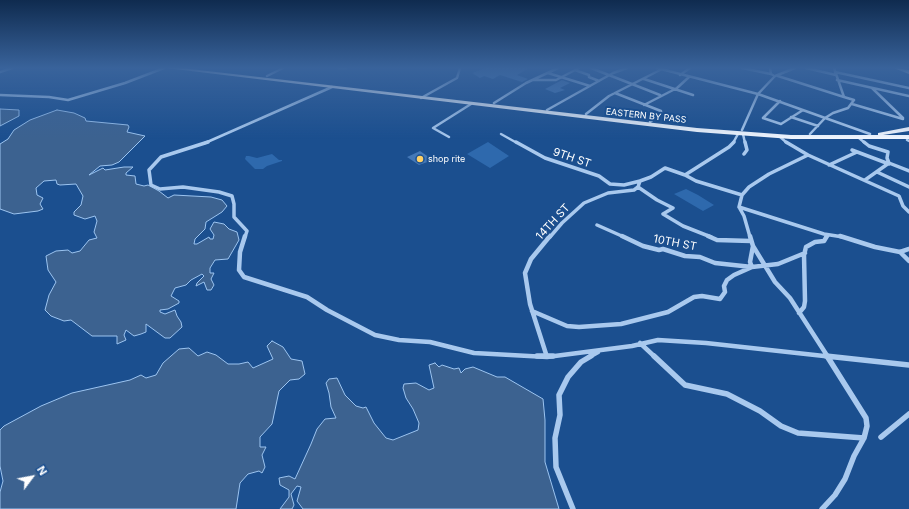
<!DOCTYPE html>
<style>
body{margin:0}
#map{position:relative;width:909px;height:509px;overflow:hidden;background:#1b4f8f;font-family:Inter,sans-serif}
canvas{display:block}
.north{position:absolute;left:12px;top:457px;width:40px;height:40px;-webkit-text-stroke:3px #1b4f8f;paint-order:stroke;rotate:58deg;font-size:11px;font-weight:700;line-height:16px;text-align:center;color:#fff}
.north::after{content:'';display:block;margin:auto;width:14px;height:18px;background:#fff;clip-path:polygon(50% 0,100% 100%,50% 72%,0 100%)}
</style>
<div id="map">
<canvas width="909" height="509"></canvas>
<div class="north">N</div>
</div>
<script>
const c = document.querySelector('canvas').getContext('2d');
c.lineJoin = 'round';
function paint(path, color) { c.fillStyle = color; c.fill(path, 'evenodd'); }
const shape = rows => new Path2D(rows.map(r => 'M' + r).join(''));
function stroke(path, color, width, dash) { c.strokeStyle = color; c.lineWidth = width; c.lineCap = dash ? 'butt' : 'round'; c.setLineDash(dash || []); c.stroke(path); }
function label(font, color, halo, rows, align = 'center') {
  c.font = font + ' Inter,sans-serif'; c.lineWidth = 4; c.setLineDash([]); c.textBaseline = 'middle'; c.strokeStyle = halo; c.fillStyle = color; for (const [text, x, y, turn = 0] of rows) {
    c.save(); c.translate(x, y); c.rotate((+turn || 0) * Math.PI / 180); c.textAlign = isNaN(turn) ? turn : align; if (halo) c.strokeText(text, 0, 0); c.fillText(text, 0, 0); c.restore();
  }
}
paint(shape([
 [488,142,509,156,490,168,467,154],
 [272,154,279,160,282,160,282,161,267,166,263,169,255,169,245,159,246,156,249,156,257,158],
 [686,189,698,195,714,205,703,211,674,194]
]), '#2e69ad');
const water = shape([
 [0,109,19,110,19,116,0,126,0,109],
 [57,110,74,113,85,118,86,121,128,125,129,127,127,132,145,136,119,162,112,165,100,166,89,175,103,168,105,170,124,167,133,167,126,173,126,175,135,176,136,184,144,186,148,185,159,191,168,198,174,195,211,197,222,200,227,206,222,212,206,222,205,229,195,239,194,244,197,244,209,237,210,239,213,239,214,235,210,229,214,222,224,224,229,229,237,232,239,240,228,259,215,260,210,268,210,273,214,273,211,279,214,285,211,290,207,290,204,282,196,286,197,283,204,276,202,274,191,280,186,285,175,288,171,296,179,301,179,303,168,309,160,310,160,312,165,314,175,310,177,316,181,322,182,327,170,338,165,338,146,324,146,332,141,334,134,336,126,330,124,335,126,340,117,344,117,336,92,336,71,320,64,321,51,316,45,310,49,295,56,282,48,270,46,256,56,251,68,250,72,253,80,251,89,240,97,238,94,232,97,221,95,216,85,219,74,215,74,212,81,205,83,196,76,184,60,185,57,184,56,180,44,181,36,188,37,195,43,198,40,204,43,209,38,211,14,214,0,209,0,144,8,139,14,130,30,120,57,110],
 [272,341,283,347,291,359,302,361,305,374,299,379,290,380,279,391,272,424,260,437,260,447,266,447,262,455,265,467,262,473,259,471,248,474,240,483,236,509,0,509,0,492,3,481,0,466,0,430,4,426,41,406,72,393,130,380,141,375,146,378,156,375,163,363,179,349,189,348,198,356,207,352,216,355,228,364,239,364,248,362,253,368,273,359,267,346,272,341],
 [435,363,439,367,442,365,454,369,459,368,461,373,465,369,473,367,497,377,505,377,543,399,545,420,545,462,559,509,303,509,297,501,301,487,297,486,291,494,294,505,292,509,280,509,289,497,289,490,280,485,279,478,289,476,295,479,311,444,317,429,325,419,336,418,331,407,329,393,326,383,329,379,337,378,345,395,356,406,363,408,366,407,374,423,386,438,393,440,418,430,419,423,413,409,406,398,403,388,404,384,416,383,429,390,434,388,429,365,435,363]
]);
paint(water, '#3c6290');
stroke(water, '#9cc4f0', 1);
paint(shape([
 [485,68,529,68,517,75,528,79,522,82,500,75,493,79,484,76,480,78,472,73],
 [562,80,570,83,560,88,565,90,555,93,545,89],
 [420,151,433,160,419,165,407,157]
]), '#4478b7');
stroke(shape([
 [339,68,346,68],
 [591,68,660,95],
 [657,68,758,94,870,134],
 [742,68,771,74],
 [770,68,771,74,773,75],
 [806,68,836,75],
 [575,70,589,75,589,77,599,81],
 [0,72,12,68],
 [835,72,909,88],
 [548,73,590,86],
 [680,75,690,68],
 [267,76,283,68],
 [778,76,844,97],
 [644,79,693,95],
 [534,80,556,80,579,68],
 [837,80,909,96],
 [872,88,903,118],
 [615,93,661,111,661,113,650,122],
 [0,95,49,97,68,100,125,83,164,68],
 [421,98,457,78,460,68],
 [780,101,763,118,781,124,803,110],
 [494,103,526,83,558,68],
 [852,104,903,119],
 [644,105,677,88,689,77],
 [547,110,613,73,627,68],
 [586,114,609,96,662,69],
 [791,117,818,126],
 [742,130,758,94,775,76,795,68],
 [501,134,517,143],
 [743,134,745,143],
 [810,134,825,118,833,113,848,108,854,100,844,97,834,68],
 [779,136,787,143],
 [449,137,433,128,471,104],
 [859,138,865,143],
 [907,140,909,141],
 [205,143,332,87],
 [733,143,738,134]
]), '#a9c9ee', 2.5);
stroke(shape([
 [208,142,161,157,149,170,151,185,160,189,183,187,219,192,232,196,234,204,234,217,247,231,245,237],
 [516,142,545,158,599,176,610,184,624,185,640,181],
 [786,142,808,155,899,196,903,206,909,212],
 [864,142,869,146,888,152,887,158,889,163,909,171],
 [852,150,889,164],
 [744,154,747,150,745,142],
 [829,165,857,152],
 [877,172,909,187],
 [685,175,696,181,742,195],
 [865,180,889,163],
 [638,187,657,200,673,208,663,214,683,226,711,237],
 [739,207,824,234,843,237],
 [597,225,624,237],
 [550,237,562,223,584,203,608,193,634,190,638,187,640,181,651,177,665,168,685,175,729,147,734,142],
 [750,237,744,216,739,207,742,195,749,187,769,174,808,155],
 [826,237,828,235]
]), '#a9c9ee', 3.5);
stroke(shape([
 [245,236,240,252,239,270,244,277,307,297,327,310,375,335,399,340,430,342,474,353,547,357,632,346,658,340,706,343,833,357],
 [622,236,643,246,659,250,663,249,685,256,700,257,715,263,752,267],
 [708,236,717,240,751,241],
 [750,236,753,246,775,282,790,298,828,357],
 [840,236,875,247,900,252,909,249],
 [900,252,909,261],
 [752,267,750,262,753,246],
 [532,311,567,326,579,327,621,324,668,312,694,297,702,296,720,299,725,292,724,286,727,280,734,275,752,267,778,264,805,253],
 [799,313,804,307,805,301,804,255,806,247,815,242,824,241,827,236],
 [640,343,655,357],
 [547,357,530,304,525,273,531,259,550,236],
 [589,357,598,352]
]), '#a9c9ee', 4.5);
stroke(shape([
 [537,356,553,356],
 [654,356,685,385,727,394,760,411,781,426,798,433,864,438],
 [826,356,909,365],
 [881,437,909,414],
 [573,509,556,467,555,438,560,415,559,395,568,377,581,362,591,356],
 [822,509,835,495,845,479,854,456,864,438,867,426,866,418,827,356]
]), '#a9c9ee', 5.5);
paint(shape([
 [166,68,182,68,697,128,791,135,878,135,878,133,909,127,909,131,883,135,909,135,909,139,791,139,697,132,166,68]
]), '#f0f6ff');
paint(shape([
 [895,68,909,70,909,74,896,69,895,68]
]), '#fff');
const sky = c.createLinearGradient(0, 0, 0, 139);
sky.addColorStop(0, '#0f2b4f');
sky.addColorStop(0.49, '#39639b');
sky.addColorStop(1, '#39639b00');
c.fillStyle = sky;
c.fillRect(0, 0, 909, 139);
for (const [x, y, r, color] of [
 [420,159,4,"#ffd166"]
]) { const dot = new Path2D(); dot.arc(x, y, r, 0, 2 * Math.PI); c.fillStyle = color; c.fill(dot); stroke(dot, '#1b4f8f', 1.5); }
label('9px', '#fff', '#1b4f8f', [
 ["EASTERN BY PASS",646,116,6]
]);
label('9px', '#fff', '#1b4f8f', [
 ["shop rite",428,159]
], 'left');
label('11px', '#fff', '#1b4f8f', [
 ["9TH ST",572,158,19],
 ["14TH ST",553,222,-47],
 ["10TH ST",675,243,11]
]);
</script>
